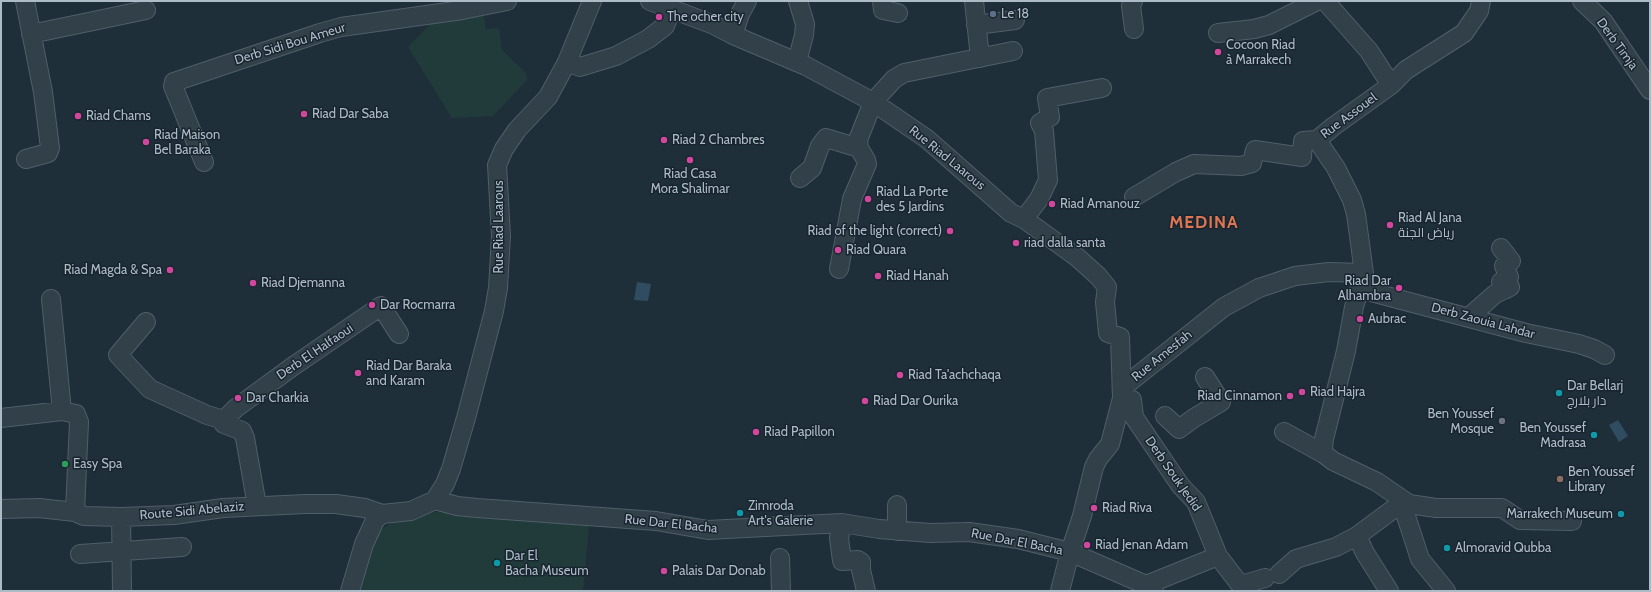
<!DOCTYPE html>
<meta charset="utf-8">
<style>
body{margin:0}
#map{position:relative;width:1651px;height:592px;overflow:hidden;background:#1f2f3a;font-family:Cabin,sans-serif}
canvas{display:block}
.frame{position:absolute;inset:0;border:2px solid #adbbc7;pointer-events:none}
</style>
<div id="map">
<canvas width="1651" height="592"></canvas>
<div class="frame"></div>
</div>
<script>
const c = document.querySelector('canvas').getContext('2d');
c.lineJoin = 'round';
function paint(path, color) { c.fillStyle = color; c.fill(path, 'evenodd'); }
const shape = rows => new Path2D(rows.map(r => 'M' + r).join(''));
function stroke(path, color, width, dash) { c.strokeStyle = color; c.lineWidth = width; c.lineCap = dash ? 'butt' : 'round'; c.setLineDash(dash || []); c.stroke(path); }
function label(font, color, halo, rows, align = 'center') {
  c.font = font + ' Cabin,Cairo,sans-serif'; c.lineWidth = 3; c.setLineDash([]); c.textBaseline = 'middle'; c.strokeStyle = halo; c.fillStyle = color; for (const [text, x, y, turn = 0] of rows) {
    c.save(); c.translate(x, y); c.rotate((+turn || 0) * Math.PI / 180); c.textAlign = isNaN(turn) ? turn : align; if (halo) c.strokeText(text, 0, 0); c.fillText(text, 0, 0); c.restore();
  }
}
paint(shape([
 [484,16,486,29,499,28,502,50,526,73,527,80,493,116,452,118,408,47,437,17],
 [426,512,522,514,590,516,583,591,358,591,373,535,396,520]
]), '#213b3a');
paint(shape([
 [637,282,651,284,648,301,634,300],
 [1618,420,1628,436,1619,442,1609,425]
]), '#2f4c61');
const minor = shape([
 [25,1,43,92,50,148,48,153,26,159],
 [650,1,714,25,733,35,806,66,873,102,927,139,1011,213,1024,219,1078,258,1098,276,1107,287,1105,302,1108,333,1120,337,1122,398,1110,444,1098,459,1094,467,1082,516,1070,552,1060,591],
 [882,1,883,10,898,13],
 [974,1,980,58],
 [1133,1,1131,6,1134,29],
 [1325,1,1369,51,1391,85],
 [1582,1,1603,21,1650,90],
 [976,25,1015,20],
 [1218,33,1254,29,1269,25,1317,1],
 [31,34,146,10],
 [733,35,740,14,747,1],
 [567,62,580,67,616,56,648,39,665,26,672,8],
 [797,62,804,35,805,24,798,1],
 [1317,140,1336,168,1352,200,1356,214,1364,273,1354,307,1346,351,1324,439,1323,450,1324,454],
 [1317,140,1334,126,1391,85,1406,70,1464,33,1479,11,1481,1],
 [204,162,173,86,174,82,320,33,341,27,462,10,507,1],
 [800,178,812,168,820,146,826,138,859,148],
 [1134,197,1176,172,1194,164,1241,166,1252,163,1255,150,1302,157,1303,141,1317,140],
 [1024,219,1039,199,1048,180,1044,131,1040,123,1050,117,1047,98,1102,88],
 [1501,248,1511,261,1504,266,1509,277,1501,282,1506,289],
 [839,269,852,199,867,164,866,160,859,148,858,140,873,102,894,79,904,73,1013,51],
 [1360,289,1526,333,1579,344,1594,349,1605,355],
 [51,299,62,411],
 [1469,317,1495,294,1510,287],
 [146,322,118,355,150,389,207,415,224,420],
 [1122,388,1224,307,1259,288,1295,276,1329,272,1364,273],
 [1122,398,1132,400,1134,417,1180,485,1196,502,1218,556,1245,591],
 [1165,416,1179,429,1194,418,1221,402,1205,377],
 [1,418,62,411,76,414,79,422,75,512],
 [1284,432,1324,454,1333,461,1377,482,1409,504,1436,508,1502,508,1520,520,1572,521],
 [435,500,457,506,477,508,656,521,708,530,842,523,879,529,930,533,969,532,1018,539,1070,552,1146,585,1154,591],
 [1409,504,1405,513,1420,559,1446,591],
 [897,505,897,531],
 [257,506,245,438,242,431,224,424,224,420,236,408,292,367,381,306,399,334],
 [1,509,39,508,75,512,84,516,121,517,174,515,223,508,305,504,336,504,365,508,382,514],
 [121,517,122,591],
 [842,523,839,538,842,561,858,560,861,562,861,570,866,591],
 [1357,536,1365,553,1389,591],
 [80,554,182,547],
 [780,558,781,591],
 [1279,574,1296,559,1336,547,1357,536,1392,510,1409,504],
 [1146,585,1218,556],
 [1241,585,1265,578],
 [350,591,364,544,375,520,382,514,411,511,435,500,445,484,451,469,466,418,494,311,498,288,501,236,497,165,504,149,517,130,548,97,567,62,592,1]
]);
stroke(minor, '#505e68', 20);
stroke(minor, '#32404a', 18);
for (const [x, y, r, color] of [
 [993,14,4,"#5c6f8a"],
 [659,17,4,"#d1479c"],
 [1218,52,4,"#d1479c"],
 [304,114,4,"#d1479c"],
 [78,116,4,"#d1479c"],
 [664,140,4,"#d1479c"],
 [146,142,4,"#d1479c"],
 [690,160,4,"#d1479c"],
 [868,199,4,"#d1479c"],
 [1052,204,4,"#d1479c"],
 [1390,225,4,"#d1479c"],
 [950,231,4,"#d1479c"],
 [1016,243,4,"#d1479c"],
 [838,250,4,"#d1479c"],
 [170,270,4,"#d1479c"],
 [878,276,4,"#d1479c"],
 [253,283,4,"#d1479c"],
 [1399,288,4,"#d1479c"],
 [372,305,4,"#d1479c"],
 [1360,319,4,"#d1479c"],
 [358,373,4,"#d1479c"],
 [900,375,4,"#d1479c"],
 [1302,392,4,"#d1479c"],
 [1559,393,4,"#0f9aa8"],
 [1290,396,4,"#d1479c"],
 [238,398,4,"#d1479c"],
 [865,401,4,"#d1479c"],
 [1502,421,4,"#6b7280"],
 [756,432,4,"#d1479c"],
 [1594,435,4,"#0f9aa8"],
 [65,464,4,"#2e9e5b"],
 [1560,479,4,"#8d6e63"],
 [1094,508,4,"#d1479c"],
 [740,513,4,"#0f9aa8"],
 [1621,514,4,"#0f9aa8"],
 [1087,545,4,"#d1479c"],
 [1447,548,4,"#0f9aa8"],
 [497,563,4,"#0f9aa8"],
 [664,571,4,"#d1479c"]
]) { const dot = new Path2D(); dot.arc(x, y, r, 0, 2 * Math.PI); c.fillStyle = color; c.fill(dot); stroke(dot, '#18252f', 1.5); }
label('13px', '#adbbc7', '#18252f', [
 ["Le 18",1001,14],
 ["The ocher city",667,17],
 ["Cocoon Riad",1226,45],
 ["à Marrakech",1226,60],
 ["Riad Dar Saba",312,114],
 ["Riad Chams",86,116],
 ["Riad Maison",154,135],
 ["Bel Baraka",154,150],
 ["Riad 2 Chambres",672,140],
 ["Riad Casa",690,174,"center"],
 ["Mora Shalimar",690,189,"center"],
 ["Riad La Porte",876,192],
 ["des 5 Jardins",876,207],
 ["Riad Amanouz",1060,204],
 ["Riad Al Jana",1398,218],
 ["رياض الجنة",1398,233],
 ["Riad of the light (correct)",942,231,"right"],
 ["riad dalla santa",1024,243],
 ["Riad Quara",846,250],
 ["Riad Magda & Spa",162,270,"right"],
 ["Riad Hanah",886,276],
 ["Riad Dar",1391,281,"right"],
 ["Alhambra",1391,296,"right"],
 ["Riad Djemanna",261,283],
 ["Dar Rocmarra",380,305],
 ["Aubrac",1368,319],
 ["Riad Dar Baraka",366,366],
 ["and Karam",366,381],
 ["Riad Ta'achchaqa",908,375],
 ["Dar Bellarj",1567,386],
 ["دار بلارج",1567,401],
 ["Riad Hajra",1310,392],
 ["Riad Cinnamon",1282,396,"right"],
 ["Dar Charkia",246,398],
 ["Riad Dar Ourika",873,401],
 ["Ben Youssef",1494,414,"right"],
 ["Mosque",1494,429,"right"],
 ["Ben Youssef",1586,428,"right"],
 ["Madrasa",1586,443,"right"],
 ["Riad Papillon",764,432],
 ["Easy Spa",73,464],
 ["Ben Youssef",1568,472],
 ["Library",1568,487],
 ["Zimroda",748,506],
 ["Art's Galerie",748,521],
 ["Riad Riva",1102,508],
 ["Marrakech Museum",1613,514,"right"],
 ["Riad Jenan Adam",1095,545],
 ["Almoravid Qubba",1455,548],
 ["Dar El",505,556],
 ["Bacha Museum",505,571],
 ["Palais Dar Donab",672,571]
], 'left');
label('13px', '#adbbc7', '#18252f', [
 ["Derb Sidi Bou Ameur",290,44,-17],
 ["Derb Timja",1617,44,54],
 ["Rue Assouel",1349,116,-37],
 ["Rue Riad Laarous",947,158,39],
 ["Rue Riad Laarous",499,227,-90],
 ["Derb Zaouia Lahdar",1483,321,15],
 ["Derb El Halfaoui",315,352,-34],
 ["Rue Amesfah",1162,356,-39],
 ["Derb Souk Jedid",1173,474,55],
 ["Route Sidi Abelaziz",192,511,-5],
 ["Rue Dar El Bacha",671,524,6],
 ["Rue Dar El Bacha",1017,542,11]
]);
c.letterSpacing = '1px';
label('bold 17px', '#dd7652', '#18252f', [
 ["MEDINA",1204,223]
]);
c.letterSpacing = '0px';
</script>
